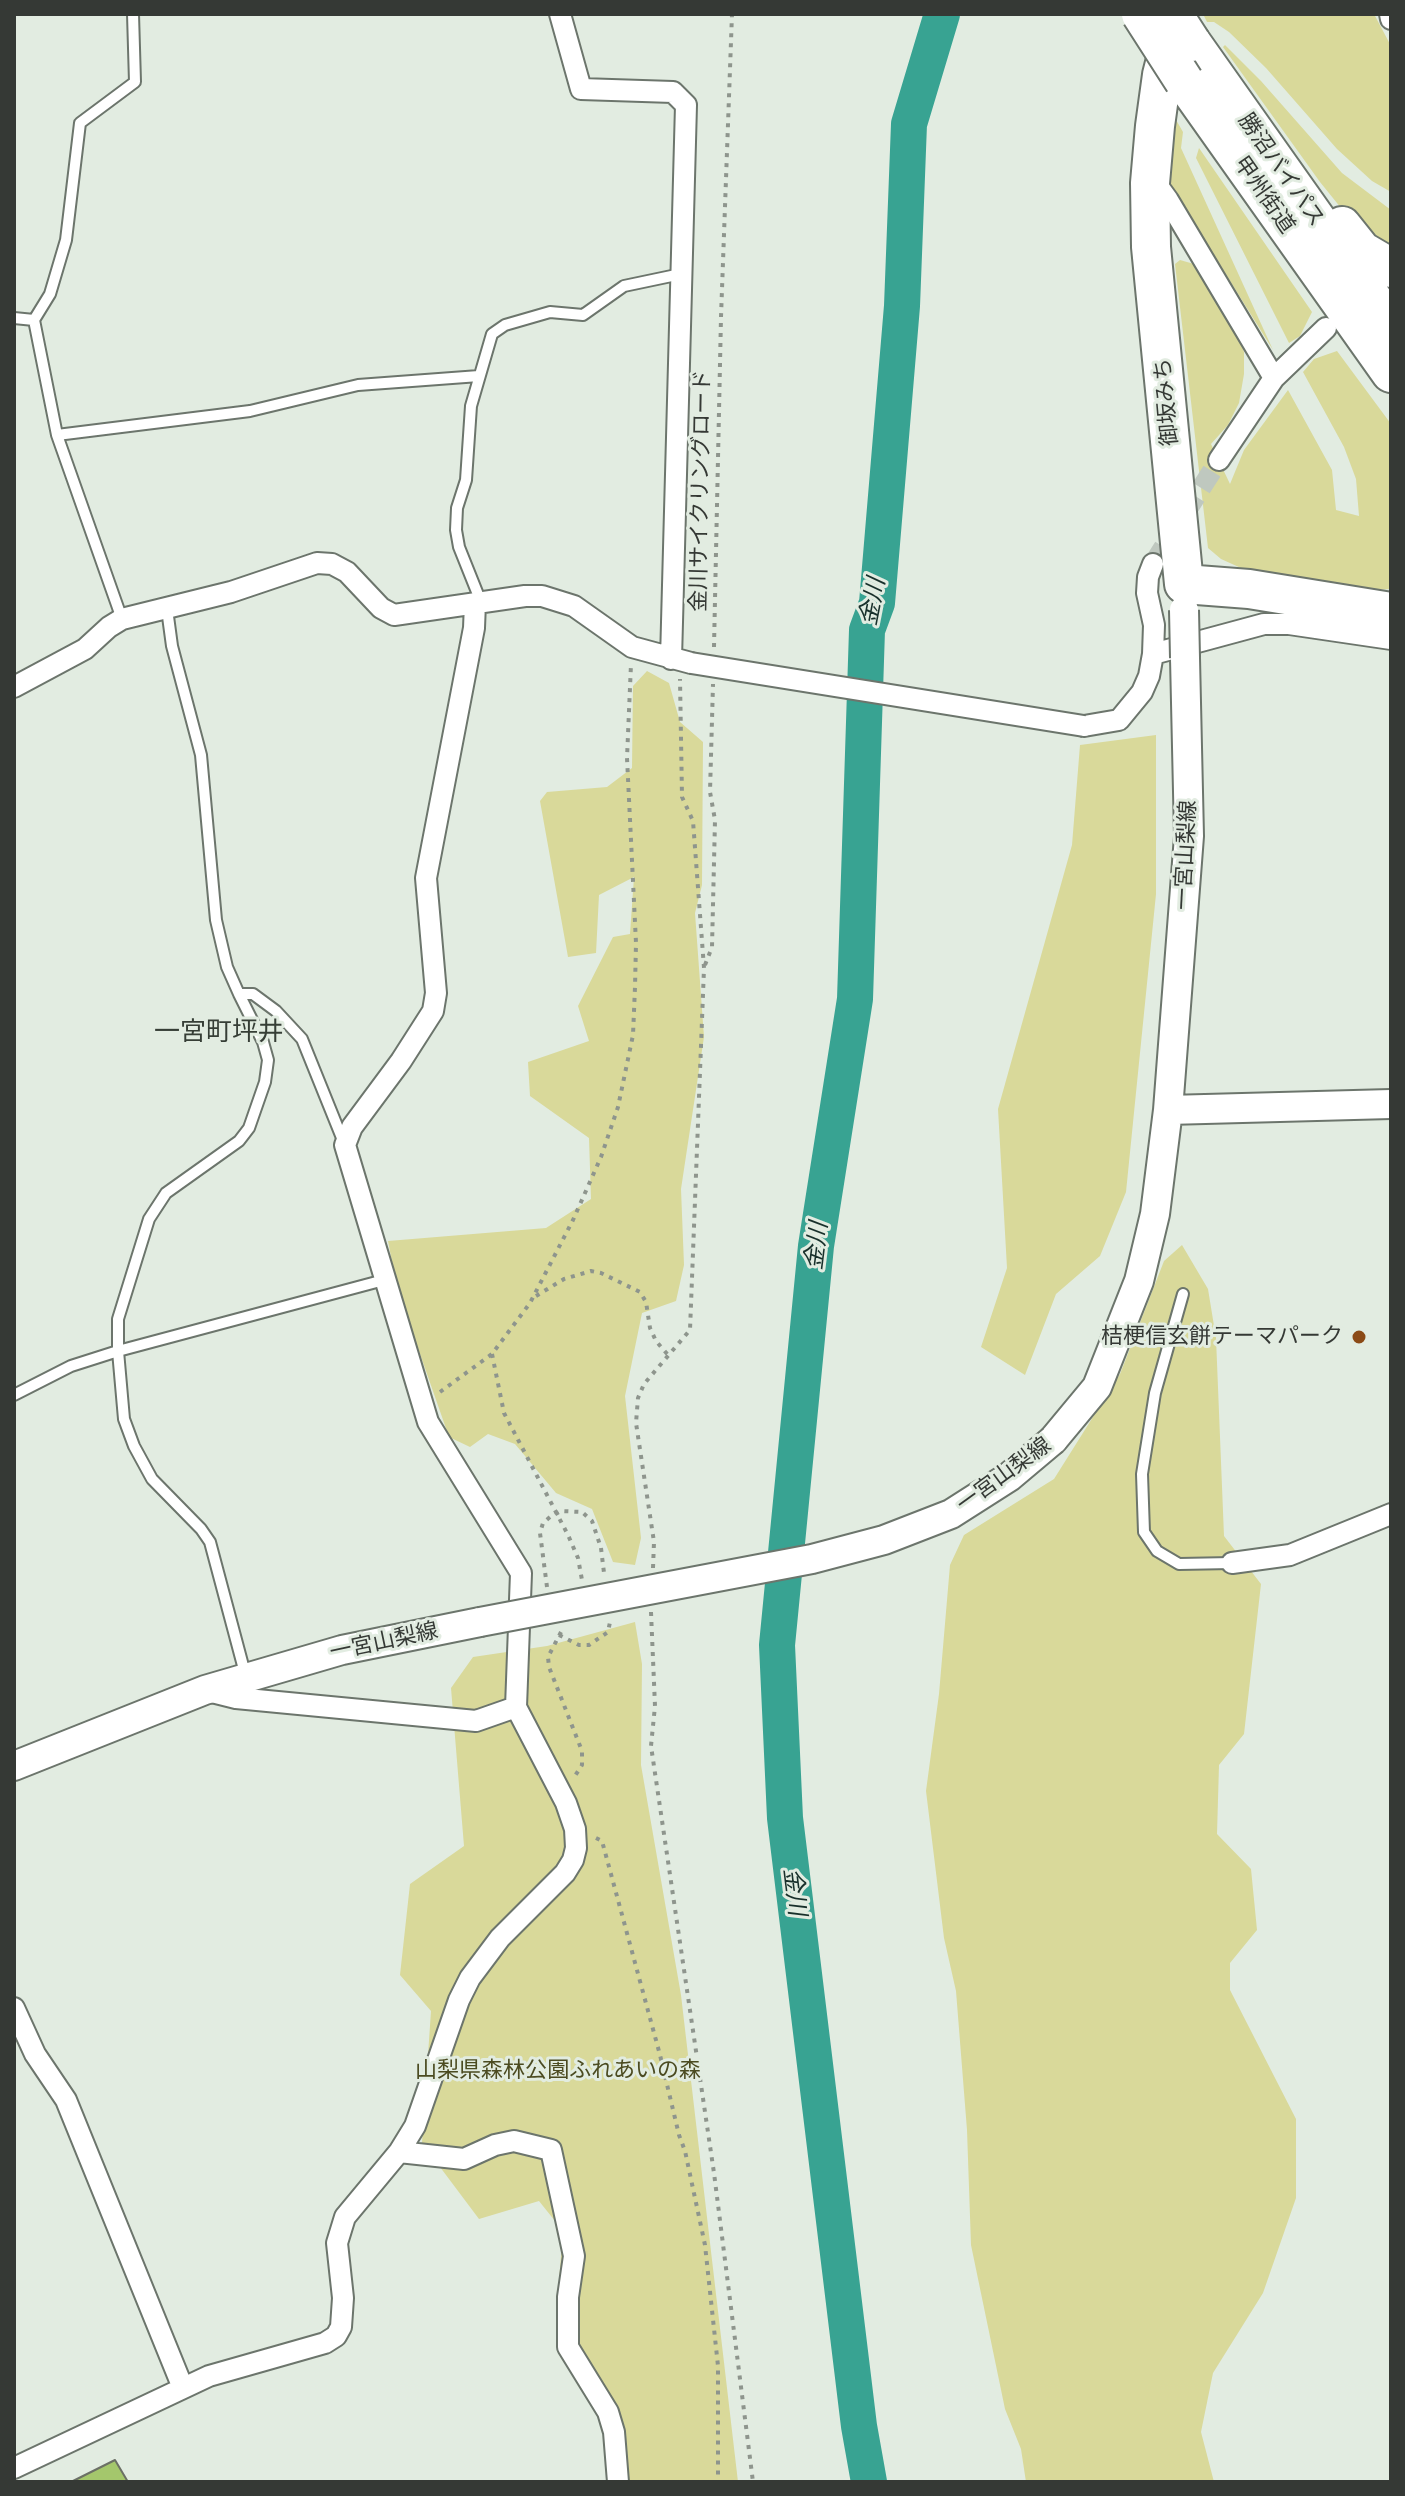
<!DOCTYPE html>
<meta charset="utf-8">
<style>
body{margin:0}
#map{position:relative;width:1405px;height:2496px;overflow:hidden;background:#e2ece1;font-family:"PT Sans",sans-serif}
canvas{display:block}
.frame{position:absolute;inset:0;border:16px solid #353935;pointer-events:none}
</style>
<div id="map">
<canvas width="1405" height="2496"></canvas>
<div class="frame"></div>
</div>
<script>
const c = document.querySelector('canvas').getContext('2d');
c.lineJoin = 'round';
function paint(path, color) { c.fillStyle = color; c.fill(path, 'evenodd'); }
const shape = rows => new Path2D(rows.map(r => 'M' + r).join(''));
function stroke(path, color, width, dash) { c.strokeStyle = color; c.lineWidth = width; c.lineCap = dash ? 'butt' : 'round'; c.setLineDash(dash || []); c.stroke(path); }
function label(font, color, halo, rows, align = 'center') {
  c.font = font + ' "PT Sans","Noto Sans JP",sans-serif'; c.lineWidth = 6; c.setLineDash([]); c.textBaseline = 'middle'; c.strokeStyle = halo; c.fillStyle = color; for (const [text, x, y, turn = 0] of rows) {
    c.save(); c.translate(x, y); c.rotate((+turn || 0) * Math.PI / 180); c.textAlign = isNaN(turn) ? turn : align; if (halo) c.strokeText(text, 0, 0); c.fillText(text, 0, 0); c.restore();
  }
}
paint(shape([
 [1203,14,1374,14,1391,46,1391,192,1372,181,1337,149,1266,68,1229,32,1214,22,1207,22],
 [1225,45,1261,81,1342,173,1391,210,1391,255,1358,229,1320,182,1223,47],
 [1168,106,1183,132,1181,148,1273,350,1164,175],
 [1199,148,1312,312,1300,336,1289,343,1196,158],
 [1180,260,1194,264,1235,327,1244,352,1244,374,1239,403,1228,425,1211,444,1230,484,1244,450,1288,390,1332,470,1336,510,1359,516,1356,479,1344,447,1303,372,1314,359,1337,351,1391,424,1391,589,1372,590,1241,568,1221,559,1208,548,1175,264],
 [647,671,669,683,680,722,703,742,702,885,695,913,704,1037,681,1189,684,1265,676,1301,642,1313,625,1396,641,1538,635,1565,613,1562,592,1509,556,1493,515,1444,488,1434,470,1447,449,1437,397,1288,388,1241,546,1228,591,1199,589,1138,530,1096,528,1062,589,1041,578,1006,613,937,630,934,634,877,599,895,596,953,568,957,540,801,547,792,607,787,632,768,633,686],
 [1156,735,1156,894,1126,1192,1100,1256,1056,1294,1025,1375,981,1347,1007,1268,998,1109,1072,845,1080,745],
 [1182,1245,1208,1289,1216,1338,1224,1536,1261,1584,1244,1734,1219,1765,1217,1834,1251,1869,1257,1930,1230,1963,1230,1990,1296,2119,1296,2198,1263,2293,1213,2373,1201,2432,1214,2482,1026,2482,1021,2449,1005,2409,971,2245,967,2130,956,1991,944,1938,926,1791,939,1694,950,1565,964,1535,1054,1479,1120,1374,1164,1261],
 [635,1622,642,1664,641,1765,681,1995,738,2482,618,2482,601,2413,556,2318,563,2231,539,2201,479,2219,422,2143,431,2011,400,1975,410,1884,464,1846,451,1688,473,1657,547,1646]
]), '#d9d99a');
stroke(shape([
 [869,2482,859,2426,785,1818,777,1645,816,1246,855,999,867,630,877,603,902,306,909,124,942,14]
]), '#38a392', 36);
const building = shape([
 [115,2460,128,2482,71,2482,115,2460]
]);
paint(building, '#a4c76c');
stroke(building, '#6b7065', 2);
stroke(shape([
 [1153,564,1219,460]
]), '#bfc8bf', 20, [20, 10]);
const lane = shape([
 [14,318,34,320],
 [57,435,250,411,358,385,479,376],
 [481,602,459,547,456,530,457,508,466,480,471,406,492,334,505,325,550,312,583,315,624,286,681,274],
 [167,609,172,646,201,755,216,920,227,967,239,994,253,994,276,1011,302,1039,344,1143],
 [122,619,57,435,34,320,50,294,66,240,80,123,135,82,133,14],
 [239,994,263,1042,268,1060,265,1082,249,1128,239,1141,166,1193,149,1219,118,1319,118,1351,124,1419,134,1446,152,1479,201,1529,210,1542,246,1677],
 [1183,1294,1155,1393,1142,1474,1144,1532,1157,1551,1179,1564,1232,1563],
 [14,1395,71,1366,118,1351,384,1280]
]);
const street = shape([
 [560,14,581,89,673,92,686,105,671,659],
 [1390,14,1391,19],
 [1151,183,1160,189,1168,200,1274,378],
 [1219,460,1274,378,1326,328],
 [1153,654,1264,624,1289,624,1391,639],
 [14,687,85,649,109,627,122,619,231,592,317,563,332,564,347,572,381,608,394,615,525,596,542,596,574,606,632,647,691,663],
 [1084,726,1119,720,1142,692,1149,676,1153,654,1154,625,1147,593,1148,577,1153,564],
 [1232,1563,1290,1555,1391,1514],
 [208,1691,236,1698,476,1721,516,1707],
 [14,2008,35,2054,66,2100,183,2388],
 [399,2152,464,2159,495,2145,514,2141,551,2150,574,2256,568,2297,568,2347,608,2412,614,2432,618,2482],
 [14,2468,209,2376,325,2343,336,2336,341,2327,343,2298,337,2243,345,2217,399,2152,415,2126,459,2000,470,1978,500,1938,565,1873,573,1860,576,1848,575,1829,566,1803,516,1707,521,1573,428,1422,345,1145,352,1127,401,1061,433,1011,436,993,426,878,474,628,475,603]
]);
const secondary = shape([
 [1168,1110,1391,1104],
 [1053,1440,1097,1387,1139,1281,1155,1214,1168,1110,1189,836,1185,658],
 [14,1766,205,1690,342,1650,480,1622]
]);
const highway = shape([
 [1173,32,1162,75,1155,126,1150,183,1151,247,1184,584,1249,589,1391,612],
 [1191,42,1391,325],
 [1184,81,1391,373],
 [1342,226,1362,251,1391,268]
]);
stroke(lane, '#6c756c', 14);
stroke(street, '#6c756c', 24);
stroke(secondary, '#6c756c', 32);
stroke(highway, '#6c756c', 42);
stroke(shape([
 [714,647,721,317,732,14],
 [705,965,712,947,715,820,710,792,713,684],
 [536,1296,564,1279,591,1271,601,1273,640,1292,646,1302,650,1328,656,1341,668,1355],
 [492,1354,504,1413,568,1535,578,1558,582,1580],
 [440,1392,492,1354,530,1303,573,1220,601,1157,618,1107,633,1035,635,987,636,943,627,758,631,664],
 [601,1548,604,1573],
 [653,1568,654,1542,636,1423,638,1398,644,1384,690,1330,704,968,693,821,682,797,680,679],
 [651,1612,655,1706,651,1746,714,2173,753,2482],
 [561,1632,548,1657,549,1667,582,1751,582,1765,573,1779],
 [559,1635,579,1645,589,1645,608,1632,610,1622],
 [596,1838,602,1841,660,2055,679,2135,685,2151,705,2245,718,2366,718,2482]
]), '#8e958d', 4, [4, 6]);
stroke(lane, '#fff', 10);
stroke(street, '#fff', 20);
stroke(secondary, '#fff', 28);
stroke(highway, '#fff', 38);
const streetBridge = shape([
 [691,663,1084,726]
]);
const secondaryBridge = shape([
 [1184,610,1185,658],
 [480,1622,812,1559,884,1540,951,1514,1009,1477,1053,1440]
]);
const highwayBridge = shape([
 [1141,14,1184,81],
 [1173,14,1191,42]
]);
stroke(streetBridge, '#6c756c', 24, []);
stroke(secondaryBridge, '#6c756c', 32, []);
stroke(highwayBridge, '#6c756c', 42, []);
stroke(shape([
 [547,1587,540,1533,543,1523,550,1517,561,1511,582,1512,592,1521,601,1548]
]), '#8e958d', 4, [4, 6]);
stroke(streetBridge, '#fff', 20);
stroke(secondaryBridge, '#fff', 28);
stroke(highwayBridge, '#fff', 38);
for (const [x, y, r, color] of [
 [1359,1337,8,"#8b4a16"]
]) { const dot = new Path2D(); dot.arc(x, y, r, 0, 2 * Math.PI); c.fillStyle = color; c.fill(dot); stroke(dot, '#e2ece1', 3); }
label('22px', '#353935', '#e2ece1', [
 ["勝沼バイパス",1281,170,55],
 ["甲州街道",1264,195,55],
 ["御坂みち",1167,402,-95],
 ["金川サイクリングロード",701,491,-89],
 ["一宮山梨線",1186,855,-87],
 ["一宮山梨線",1004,1475,-36],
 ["一宮山梨線",384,1642,-12]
]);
label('22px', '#353935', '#e2ece1', [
 ["桔梗信玄餅テーマパーク",1343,1337]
], 'right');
label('22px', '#4b4b21', '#e2ece1', [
 ["山梨県森林公園ふれあいの森",558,2071]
]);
label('italic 24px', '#18302b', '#e2ece1', [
 ["金川",873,602,-79],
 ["金川",817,1246,-83],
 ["金川",794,1892,83]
]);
label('26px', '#363e36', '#e2ece1', [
 ["一宮町坪井",219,1033]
]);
</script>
